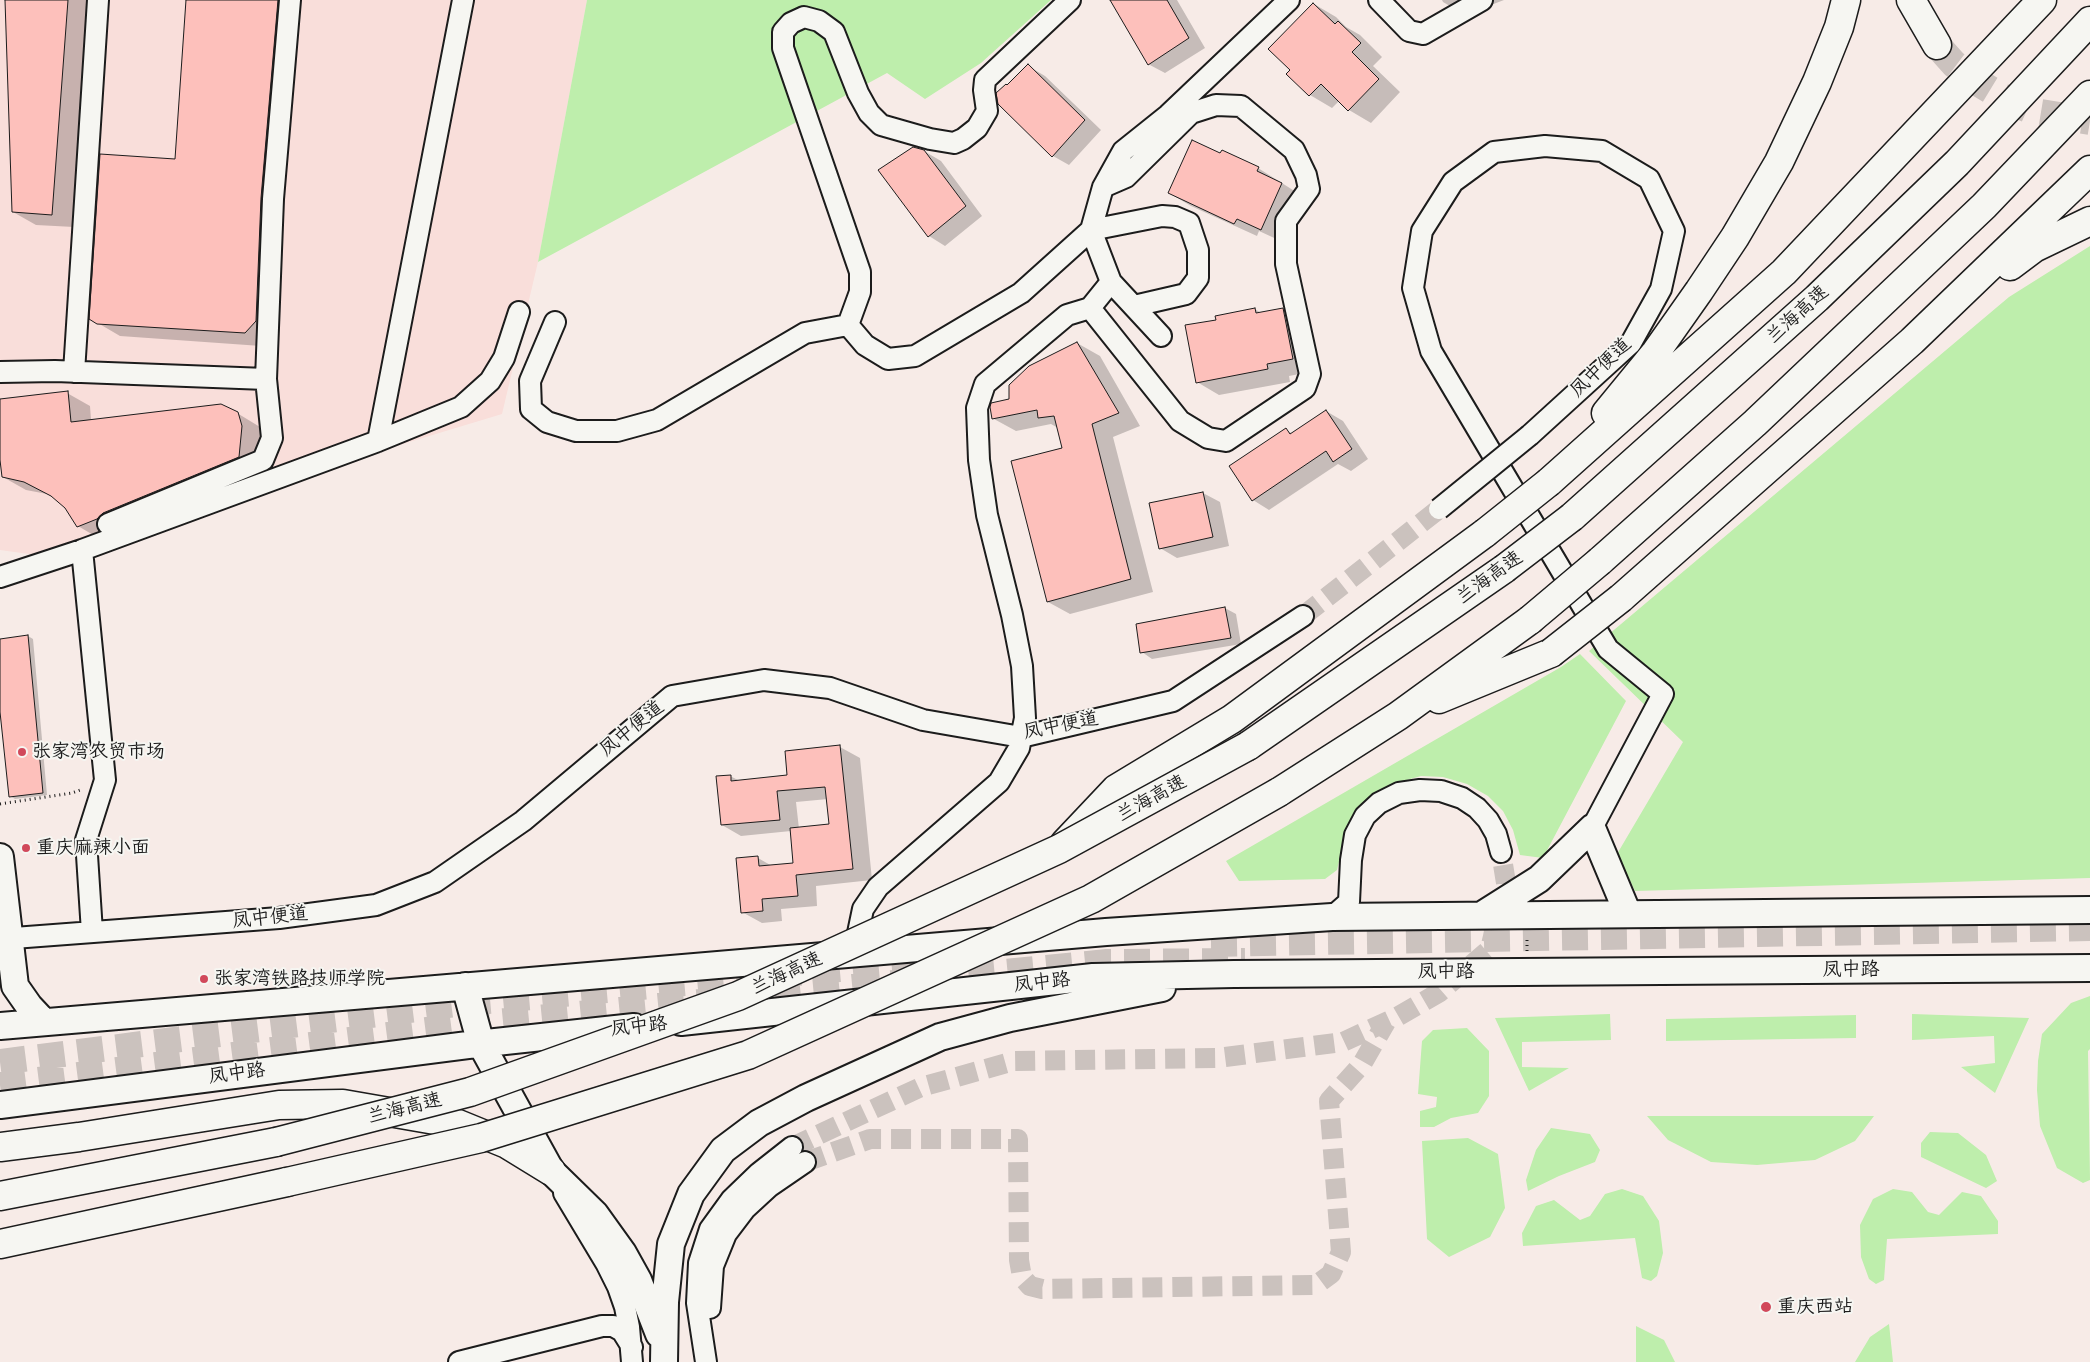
<!DOCTYPE html>
<meta charset="utf-8">
<style>
body{margin:0}
canvas{display:block;background:#f7ebe7}
</style>
<canvas width="2090" height="1362"></canvas>
<script>
const c = document.querySelector('canvas').getContext('2d');
c.lineJoin = 'round';
function paint(path, color) { c.fillStyle = color; c.fill(path, 'evenodd'); }
const shape = rows => new Path2D(rows.map(r => 'M' + r).join(''));
function stroke(path, color, width, dash) { c.strokeStyle = color; c.lineWidth = width; c.lineCap = dash ? 'butt' : 'round'; c.setLineDash(dash || []); c.stroke(path); }
function label(font, color, halo, rows, align = 'center') {
  c.font = font + ' Sriracha,"LXGW WenKai TC",sans-serif'; c.lineWidth = 4; c.setLineDash([]); c.textBaseline = 'middle'; c.strokeStyle = halo; c.fillStyle = color; for (const [text, x, y, turn = 0] of rows) {
    c.save(); c.translate(x, y); c.rotate((+turn || 0) * Math.PI / 180); c.textAlign = isNaN(turn) ? turn : align; if (halo) c.strokeText(text, 0, 0); c.fillText(text, 0, 0); c.restore();
  }
}
paint(shape([
 [0,0,587,0,538,262,502,414,36,555,0,550]
]), '#f9deda');
paint(shape([
 [587,0,1051,0,981,63,925,99,887,73,538,262],
 [2090,246,2090,878,1635,891,1617,854,1683,742,1589,651,2009,297],
 [1580,654,1626,701,1543,858,1520,855,1513,830,1503,811,1488,796,1467,784,1443,777,1421,776,1396,783,1373,795,1346,832,1337,870,1325,879,1239,881,1226,861,1561,667],
 [2090,996,2090,1049,2088,1051,2090,1180,2083,1183,2057,1168,2040,1126,2037,1090,2038,1061,2042,1034,2071,1003],
 [1610,1014,1611,1040,1522,1042,1522,1067,1569,1068,1529,1091,1495,1018],
 [1912,1014,2029,1018,1995,1093,1961,1067,1995,1063,1994,1036,1912,1040],
 [1856,1015,1856,1038,1666,1041,1666,1019],
 [1467,1028,1489,1051,1489,1096,1478,1113,1451,1118,1434,1127,1420,1127,1420,1111,1436,1107,1437,1097,1418,1094,1422,1041,1433,1030],
 [1647,1116,1874,1116,1855,1141,1815,1160,1757,1165,1711,1162,1668,1140],
 [1551,1128,1590,1134,1600,1150,1595,1162,1559,1176,1528,1191,1526,1180,1536,1150],
 [1930,1132,1958,1133,1986,1155,1997,1181,1986,1188,1921,1157,1921,1143],
 [1468,1138,1498,1154,1505,1208,1490,1237,1449,1257,1427,1239,1422,1141],
 [1622,1189,1643,1196,1659,1221,1663,1253,1657,1276,1651,1281,1642,1278,1635,1238,1523,1246,1522,1233,1536,1206,1554,1200,1580,1220,1590,1216,1605,1194],
 [1893,1189,1912,1192,1928,1212,1939,1215,1962,1192,1981,1196,1998,1221,1998,1234,1887,1239,1884,1280,1876,1284,1869,1279,1861,1257,1860,1225,1873,1199],
 [1889,1324,1893,1362,1855,1362,1870,1337],
 [1636,1326,1664,1340,1675,1362,1636,1362]
]), '#beeeac');
paint(shape([
 [6,0,90,0,74,227,36,225,13,212],
 [188,0,301,0,283,211,278,334,273,342,261,346,120,336,91,319,176,160],
 [1112,0,1177,0,1205,48,1165,73,1148,64],
 [1442,0,1504,0,1465,15,1443,2],
 [1314,4,1336,17,1346,27,1360,35,1382,57,1373,66,1400,92,1371,123,1349,110,1339,101,1332,108,1310,95,1292,70],
 [1028,66,1045,76,1101,130,1069,165,1053,156,1008,86],
 [924,151,941,161,982,216,945,246,929,236],
 [1221,155,1258,168,1304,197,1283,242,1259,231,1257,236,1191,206,1169,193],
 [1255,309,1261,313,1283,309,1305,322,1315,371,1289,376,1290,382,1219,395,1197,382,1217,321],
 [1077,343,1100,356,1140,426,1113,437,1153,592,1070,614,1048,602,1063,449,1058,428,1051,424,1016,431,994,419,1010,400],
 [67,393,90,406,91,420,237,413,260,427,264,439,261,469,100,539,78,526,66,507,56,499,47,494,26,490,3,477,0,449,0,400],
 [1326,411,1343,421,1368,459,1351,471,1338,464,1269,510,1253,500,1286,430,1293,434],
 [1203,493,1220,502,1229,546,1177,558,1160,548],
 [1225,608,1236,614,1241,644,1152,659,1142,652],
 [28,636,33,639,47,795,15,799,10,796,0,700,0,640],
 [840,747,860,758,872,880,816,886,817,906,781,909,782,921,762,923,742,912,758,858,772,866,794,864,791,831,741,836,722,825,730,776,740,781,789,776],
 [828,799,830,825,799,829,796,802]
]), '#0003');
const building = shape([
 [5,0,68,0,52,215,12,212,5,0],
 [186,0,278,0,261,198,256,321,245,333,97,324,89,319,100,154,175,159,186,0],
 [1110,0,1167,0,1189,38,1148,65,1110,0],
 [1313,3,1335,24,1338,21,1361,43,1352,52,1379,79,1348,111,1321,84,1309,96,1286,74,1290,70,1268,49,1313,3],
 [1028,64,1085,120,1052,157,998,104,996,93,1006,84,1007,85,1028,64],
 [1192,140,1220,153,1222,150,1259,167,1257,171,1282,183,1261,230,1237,219,1234,224,1168,193,1192,140],
 [913,147,924,150,966,206,928,237,878,170,913,147],
 [1255,308,1256,313,1283,308,1293,359,1267,364,1268,369,1196,383,1185,325,1216,320,1215,316,1255,308],
 [1077,342,1119,413,1092,424,1131,579,1047,602,1011,461,1062,448,1054,416,1038,418,1037,410,992,419,990,407,991,403,1009,399,1009,385,1029,366,1077,342],
 [68,391,71,422,221,404,238,412,242,426,239,457,103,513,97,519,77,527,65,508,51,496,24,482,2,477,0,460,0,399,68,391],
 [1326,410,1352,449,1333,462,1326,451,1252,501,1229,466,1286,428,1290,434,1326,410],
 [1203,492,1213,537,1159,549,1149,503,1203,492],
 [1225,607,1231,638,1140,653,1136,624,1225,607],
 [28,635,43,793,9,797,0,712,0,639,28,635],
 [840,745,853,869,796,875,798,896,762,899,763,911,741,913,736,858,758,856,759,866,793,863,790,828,829,824,825,787,777,791,780,820,721,825,716,776,731,775,731,781,787,775,785,751,840,745]
]);
paint(building, '#fdc0bb');
stroke(building, '#1c1c1c', 1);
stroke(shape([
 [1303,616,1439,509],
 [792,1147,921,1087,1014,1061,1217,1058,1343,1042,1397,1017,1440,992,1490,949,1506,883,1501,852],
 [805,1162,870,1139,1018,1139,1019,1260,1022,1277,1030,1286,1042,1289,1316,1285,1331,1274,1341,1252,1329,1101,1362,1064,1386,1022]
]), '#cbc2be', 20, [20, 10]);
stroke(shape([
 [1211,944,2090,928],
 [0,1062,465,1003,950,959],
 [0,1085,465,1025,1107,962,1245,961]
]), '#cbc2be', 26, [26, 13]);
stroke(shape([
 [1937,45,1954,64,1979,83,2002,97,2035,112,2090,121]
]), '#cbc2be', 28, [28, 14]);
const minor = shape([
 [1379,0,1409,31,1423,34,1482,0],
 [1090,308,1180,421,1208,438,1226,441,1305,388,1310,374,1286,264,1286,221,1309,189,1306,175,1294,150,1241,106,1216,105,1191,113,1126,177,1103,187],
 [555,322,530,381,531,409,547,422,576,431,617,431,657,420,805,333,848,325],
 [848,325,860,292,860,272,783,48,783,32,791,23,804,17,819,21,834,32,858,93,869,113,881,125,930,139,954,143,963,139,977,128,987,111,984,90,985,80,1070,0],
 [848,325,865,345,888,359,915,356,1021,293,1091,230,1162,216,1175,217,1189,223,1198,250,1198,278,1186,294,1134,306],
 [1161,336,1111,282,1091,230,1103,187,1123,151,1168,115,1289,0],
 [0,372,55,371,266,379],
 [74,372,98,0],
 [1530,435,1631,343,1661,289,1674,231,1649,179,1602,151,1545,146,1494,152,1453,182,1422,231,1413,288,1431,351,1608,649,1663,694,1592,828],
 [378,441,463,0],
 [108,524,263,460,272,438,266,379,273,199,290,0],
 [82,550,105,780,86,840,92,932],
 [0,577,82,550,378,441,461,407,490,381,504,358,519,312],
 [1332,917,1349,902,1351,860,1355,835,1365,816,1379,803,1399,793,1420,790,1441,791,1462,798,1477,808,1488,820,1496,834,1501,852],
 [0,939,279,918,376,905,435,882,523,821,672,696,764,680,830,688,923,720,1021,737,1173,701,1303,616],
 [854,952,863,909,878,887,999,782,1019,748,1025,718,1022,666,1012,615,987,515,979,460,977,408,985,384,1067,315,1090,308,1111,282],
 [564,1193,606,1263,618,1287,625,1307,629,1327,632,1362],
 [710,1308,713,1266,726,1234,745,1209,770,1186,805,1162],
 [459,1362,602,1326,613,1326,622,1331,632,1347],
 [706,1362,697,1303,699,1263,710,1229,731,1200,759,1173,792,1147]
]);
const major = shape([
 [0,857,15,986,29,1006,43,1021],
 [1482,915,1539,879,1592,828,1628,914],
 [465,986,481,1044,551,1171,595,1214,623,1253,638,1280,659,1334],
 [681,1022,1093,977,1234,974,2090,968],
 [0,1026,1106,932,1332,917,2090,910],
 [0,1105,468,1045,634,1027],
 [664,1362,665,1302,671,1244,691,1194,723,1150,759,1123,806,1098,940,1037,1010,1018,1162,988]
]);
const highway = shape([
 [1911,0,1937,45],
 [2010,266,2034,248,2090,221],
 [1606,413,1656,352,1699,291,1735,237,1779,162,1817,82,1839,27,1846,0],
 [1549,482,1784,272,2042,0],
 [1572,517,1817,298,1957,163,2090,21],
 [1600,561,1755,423,1984,206,2090,95],
 [1621,598,1912,341,2090,170],
 [1439,699,1551,653],
 [1248,746,1504,569],
 [1279,792,1398,716,1530,620],
 [1065,843,1116,789,1232,719,1485,533],
 [0,1147,79,1137,279,1105,343,1104,458,1124,507,1144,551,1171],
 [0,1196,276,1142],
 [0,1244,287,1182]
]);
stroke(minor, '#1c1c1c', 24);
stroke(major, '#1c1c1c', 30);
stroke(highway, '#1c1c1c', 31);
stroke(shape([
 [0,804,72,793,83,789],
 [1527,951,1527,937]
]), '#1c1c1c', 3, [1, 4]);
stroke(minor, '#f6f6f2', 20);
stroke(major, '#f6f6f2', 26);
stroke(highway, '#f6f6f2', 28);
const minorBridge = shape([
 [1439,509,1530,435]
]);
const highwayBridge = shape([
 [1485,533,1549,482],
 [1504,569,1572,517],
 [1530,620,1600,561],
 [1551,653,1621,598],
 [276,1142,470,1092,738,996,1059,849,1248,746],
 [287,1182,481,1138,748,1055,1091,899,1279,792]
]);
stroke(minorBridge, '#1c1c1c', 24, []);
stroke(highwayBridge, '#1c1c1c', 31, []);
stroke(minorBridge, '#f6f6f2', 20);
stroke(highwayBridge, '#f6f6f2', 28);
for (const [x, y, r, color] of [
 [22,752,5,"#d1495b"],
 [26,848,5,"#d1495b"],
 [204,979,5,"#d1495b"],
 [1766,1307,6,"#d1495b"]
]) { const dot = new Path2D(); dot.arc(x, y, r, 0, 2 * Math.PI); c.fillStyle = color; c.fill(dot); stroke(dot, '#f6f6f2', 2); }
label('19px', '#1c1c1c', '#f6f6f2', [
 ["兰海高速",1798,315,-42],
 ["凤中便道",1601,368,-44],
 ["兰海高速",1490,578,-36],
 ["凤中便道",1061,726,-11],
 ["凤中便道",632,729,-39],
 ["兰海高速",1152,799,-29],
 ["凤中便道",270,918,-6],
 ["凤中路",1851,970],
 ["凤中路",1446,972],
 ["兰海高速",787,974,-25],
 ["凤中路",1042,983,-6],
 ["凤中路",639,1027,-6],
 ["凤中路",237,1074,-7],
 ["兰海高速",405,1109,-14]
]);
label('19px', '#1c1c1c', '#f6f6f2', [
 ["张家湾农贸市场",32,752],
 ["重庆麻辣小面",36,848],
 ["张家湾铁路技师学院",214,979],
 ["重庆西站",1777,1307]
], 'left');
</script>
